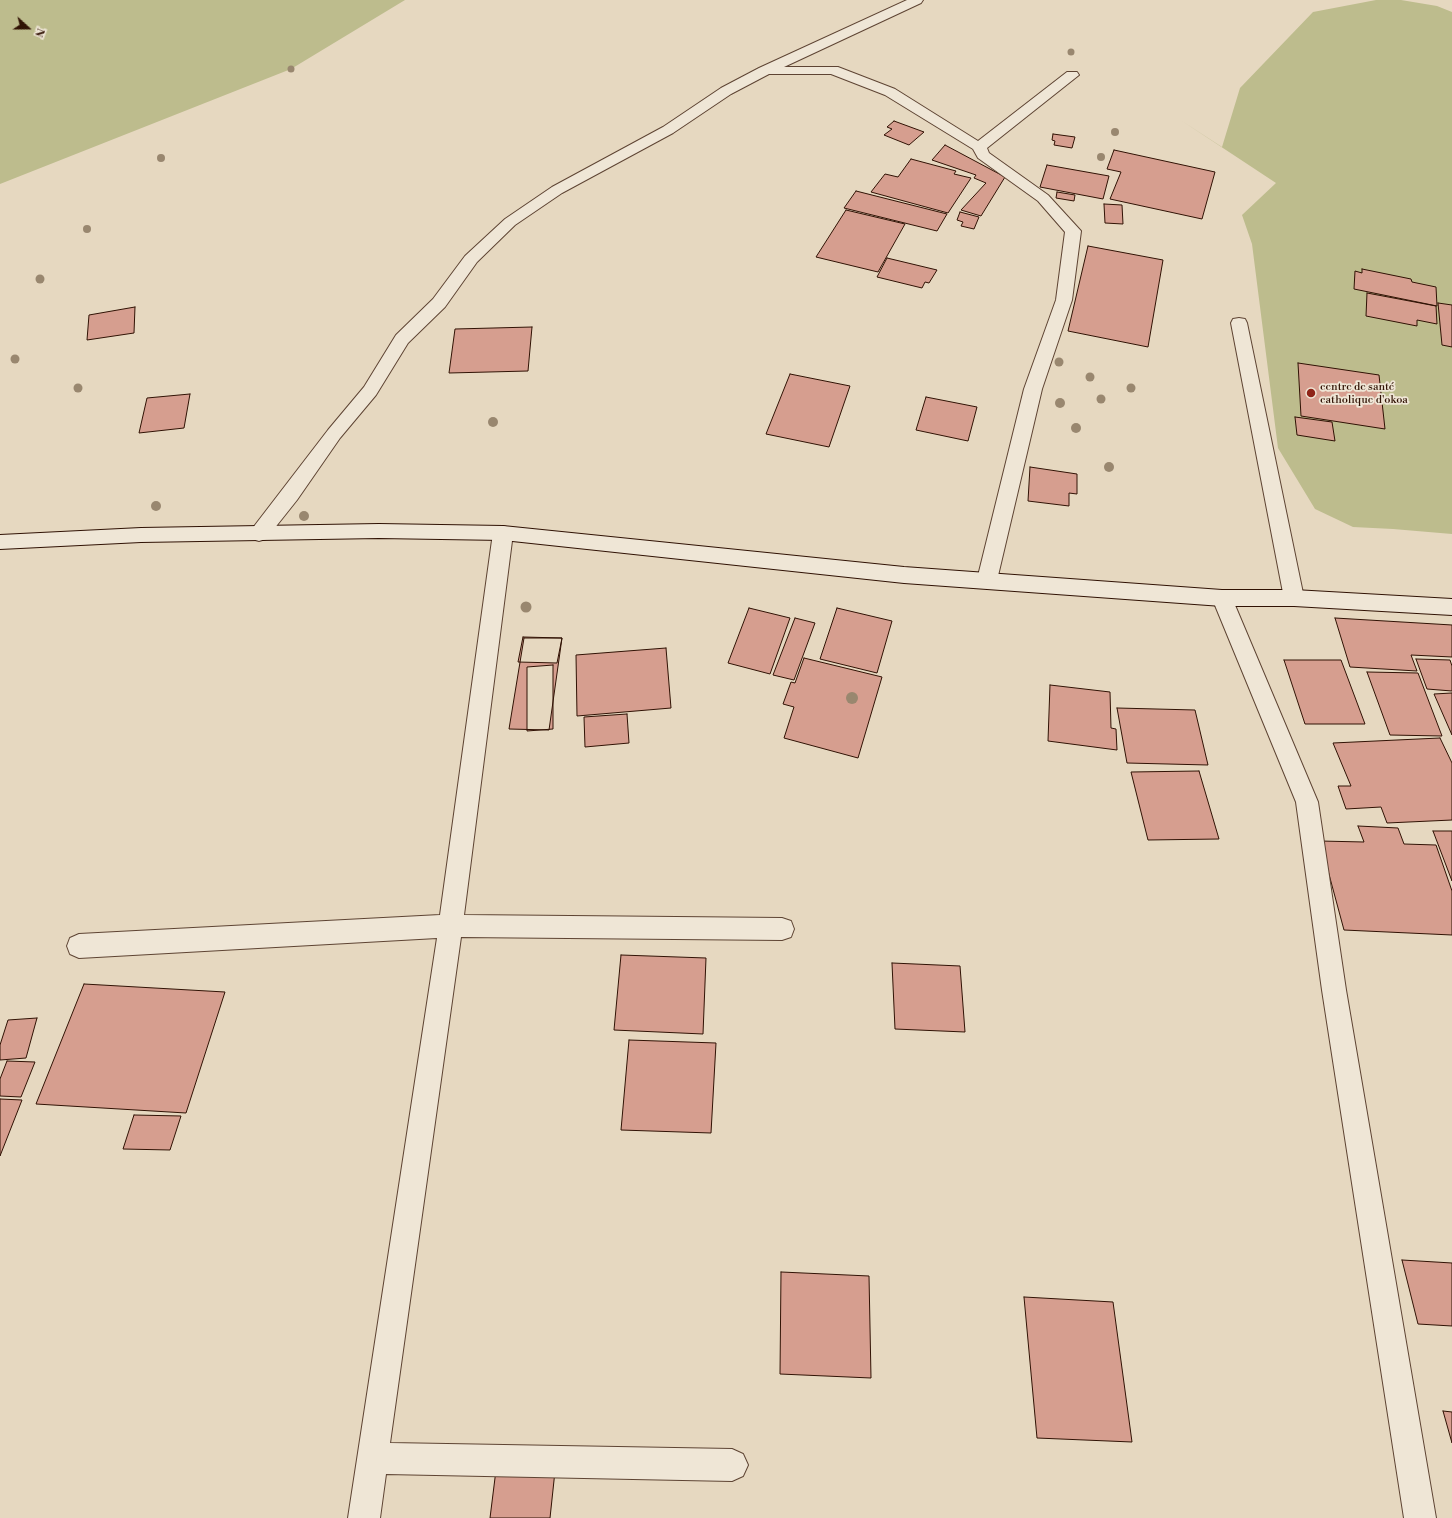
<!DOCTYPE html>
<meta charset="utf-8">
<style>
body{margin:0}
#map{position:relative;width:1452px;height:1518px;overflow:hidden;background:#e6d8c0;font-family:"Libre Bodoni",serif}
canvas{display:block}
.north{position:absolute;left:8px;top:8px;width:40px;height:40px;-webkit-text-stroke:3px #efe6d6;paint-order:stroke;rotate:111deg;font-size:11px;font-weight:700;line-height:16px;text-align:center;color:#301204}
.north::after{content:'';display:block;margin:auto;width:14px;height:18px;background:#301204;clip-path:polygon(50% 0,100% 100%,50% 72%,0 100%)}
</style>
<div id="map">
<canvas width="1452" height="1518"></canvas>
<div class="north">N</div>
</div>
<script>
const c = document.querySelector('canvas').getContext('2d');
c.lineJoin = 'round';
function paint(path, color) { c.fillStyle = color; c.fill(path, 'evenodd'); }
const shape = rows => new Path2D(rows.map(r => 'M' + r).join(''));
function stroke(path, color, width, dash) { c.strokeStyle = color; c.lineWidth = width; c.lineCap = dash ? 'butt' : 'round'; c.setLineDash(dash || []); c.stroke(path); }
function label(font, color, halo, rows, align = 'center') {
  c.font = font + ' "Libre Bodoni",serif'; c.lineWidth = 3.5; c.setLineDash([]); c.textBaseline = 'middle'; c.strokeStyle = halo; c.fillStyle = color; for (const [text, x, y, turn = 0] of rows) {
    c.save(); c.translate(x, y); c.rotate((+turn || 0) * Math.PI / 180); c.textAlign = isNaN(turn) ? turn : align; if (halo) c.strokeText(text, 0, 0); c.fillText(text, 0, 0); c.restore();
  }
}
paint(shape([
 [0,0,405,0,291,69,0,184],
 [1376,0,1401,0,1437,6,1452,12,1452,534,1393,529,1353,527,1315,509,1278,448,1252,244,1242,215,1276,183,1182,121,1222,147,1240,88,1313,12]
]), '#bdbc8d');
const building = shape([
 [894,121,924,132,909,145,884,135,892,129,887,127,894,121],
 [1053,134,1075,137,1072,148,1054,145,1055,141,1052,140,1053,134],
 [945,145,1005,177,981,216,961,210,986,183,974,178,976,175,932,160,945,145],
 [1114,150,1215,172,1202,219,1110,199,1121,172,1107,169,1114,150],
 [911,159,956,171,954,174,971,178,948,213,871,192,885,174,898,177,911,159],
 [1047,165,1109,176,1103,199,1040,187,1047,165],
 [856,191,947,214,937,231,844,208,856,191],
 [1057,192,1075,195,1074,201,1056,198,1057,192],
 [1104,204,1122,205,1123,224,1105,223,1104,204],
 [846,210,905,224,878,272,816,257,846,210],
 [960,212,979,217,974,229,961,226,963,222,957,220,960,212],
 [1088,246,1163,260,1148,347,1068,331,1088,246],
 [887,258,937,270,929,283,925,282,922,288,877,277,887,258],
 [1362,269,1411,279,1412,282,1436,287,1437,306,1354,289,1355,271,1362,273,1362,269],
 [1367,293,1436,306,1437,324,1417,320,1417,326,1366,316,1367,293],
 [1438,303,1452,305,1452,347,1442,345,1438,303],
 [135,307,134,333,87,340,89,315,135,307],
 [532,327,528,371,449,373,455,329,532,327],
 [1298,363,1379,375,1385,429,1301,416,1298,363],
 [790,374,850,386,829,447,766,434,790,374],
 [190,394,184,428,139,433,147,398,190,394],
 [926,397,977,407,968,441,916,430,926,397],
 [1295,417,1332,422,1335,441,1297,435,1295,417],
 [1030,467,1077,474,1077,494,1069,493,1069,506,1028,501,1030,467],
 [749,608,790,618,770,674,728,663,749,608],
 [837,608,892,621,877,673,820,659,837,608],
 [795,618,815,623,794,680,773,675,795,618],
 [1335,618,1452,625,1452,657,1411,655,1417,671,1350,667,1335,618],
 [523,637,562,638,557,663,518,662,523,637],
 [524,638,562,638,549,730,509,729,524,638],
 [666,648,671,708,577,716,576,655,666,648],
 [804,658,882,677,858,758,784,738,794,707,783,704,791,682,795,683,804,658],
 [1416,659,1450,660,1452,666,1452,691,1427,689,1416,659],
 [1284,660,1341,660,1365,724,1305,724,1284,660],
 [553,665,553,729,527,731,527,667,553,665],
 [1367,672,1418,673,1442,736,1390,735,1367,672],
 [1050,685,1110,692,1111,728,1116,729,1117,750,1048,741,1050,685],
 [1452,693,1452,735,1434,694,1452,693],
 [1117,708,1195,710,1208,765,1127,763,1117,708],
 [627,714,629,743,585,747,584,717,627,714],
 [1440,738,1452,763,1452,820,1387,823,1381,807,1346,809,1338,786,1351,786,1333,743,1440,738],
 [1199,771,1219,839,1148,840,1131,772,1199,771],
 [1358,826,1398,828,1404,844,1436,845,1452,891,1452,935,1344,930,1320,841,1364,842,1358,826],
 [1433,831,1452,831,1452,881,1433,831],
 [621,955,706,958,703,1034,614,1030,621,955],
 [892,963,960,966,965,1032,895,1029,892,963],
 [84,984,225,992,186,1113,36,1104,84,984],
 [37,1018,26,1058,0,1060,0,1045,8,1020,37,1018],
 [629,1040,716,1043,711,1133,621,1130,629,1040],
 [7,1061,35,1062,21,1097,0,1096,0,1079,7,1061],
 [0,1099,22,1100,0,1156,0,1099],
 [134,1115,181,1116,170,1150,123,1149,134,1115],
 [1402,1260,1452,1263,1452,1326,1418,1324,1402,1260],
 [781,1272,869,1276,871,1378,780,1374,781,1272],
 [1024,1297,1113,1302,1132,1442,1037,1438,1024,1297],
 [1443,1411,1452,1412,1452,1443,1443,1411],
 [496,1470,555,1471,550,1518,490,1518,496,1470]
]);
paint(building, '#d69e8f');
stroke(building, '#301204', 1);
const minor = shape([
 [907,0,923,0,921,3,784,67,838,67,895,89,978,141,1067,72,1077,72,1079,75,987,148,989,153,1048,195,1081,231,1072,300,1042,389,997,580,994,585,987,588,980,585,977,580,1024,389,1056,300,1065,232,1038,201,978,158,973,149,885,95,831,74,769,74,731,94,673,133,562,193,515,225,477,262,445,307,408,343,376,395,340,438,297,500,266,539,259,541,252,539,249,534,252,529,328,430,364,387,396,335,433,299,465,256,505,219,552,187,663,127,721,88,759,68,907,0],
 [1239,318,1245,319,1247,323,1304,598,1301,603,1294,606,1287,603,1284,598,1231,323,1233,319,1239,318],
 [503,526,510,528,513,533,464,915,782,918,791,921,794,929,791,937,782,940,461,937,390,1443,732,1449,743,1454,748,1465,743,1476,732,1481,386,1474,380,1518,348,1518,437,938,79,958,70,954,67,946,70,938,79,934,440,915,493,533,496,528,503,526],
 [1222,590,1229,593,1232,598,1318,802,1346,990,1436,1518,1404,1518,1322,990,1296,802,1212,598,1215,593,1222,590]
]);
const secondary = shape([
 [379,524,503,526,904,567,1222,590,1294,590,1452,599,1452,615,1294,606,1222,606,904,583,503,540,379,538,141,542,0,549,0,535,141,528,379,524]
]);
stroke(minor, '#5e4433', 2);
stroke(secondary, '#301204', 2);
paint(minor, '#efe6d6');
paint(secondary, '#efe6d6');
c.fillStyle = '#99876f';
for (const [x, y, r] of [
 [1071,52,3.5],
 [291,69,3.5],
 [1115,132,4],
 [1101,157,4],
 [161,158,4],
 [87,229,4],
 [40,279,4.5],
 [15,359,4.5],
 [1059,362,4.5],
 [1090,377,4.5],
 [78,388,4.5],
 [1131,388,4.5],
 [1101,399,4.5],
 [1060,403,5],
 [493,422,5],
 [1076,428,5],
 [1109,467,5],
 [156,506,5],
 [304,516,5],
 [526,607,5.5],
 [852,698,6]
]) { c.beginPath(); c.arc(x, y, r, 0, 2 * Math.PI); c.fill(); }
for (const [x, y, r, color] of [
 [1311,393,5,"#8f2418"]
]) { const dot = new Path2D(); dot.arc(x, y, r, 0, 2 * Math.PI); c.fillStyle = color; c.fill(dot); stroke(dot, '#efe6d6', 1.5); }
label('11px', '#301204', '#efe6d6', [
 ["centre de santé",1320,387],
 ["catholique d'okoa",1320,400]
], 'left');
</script>
